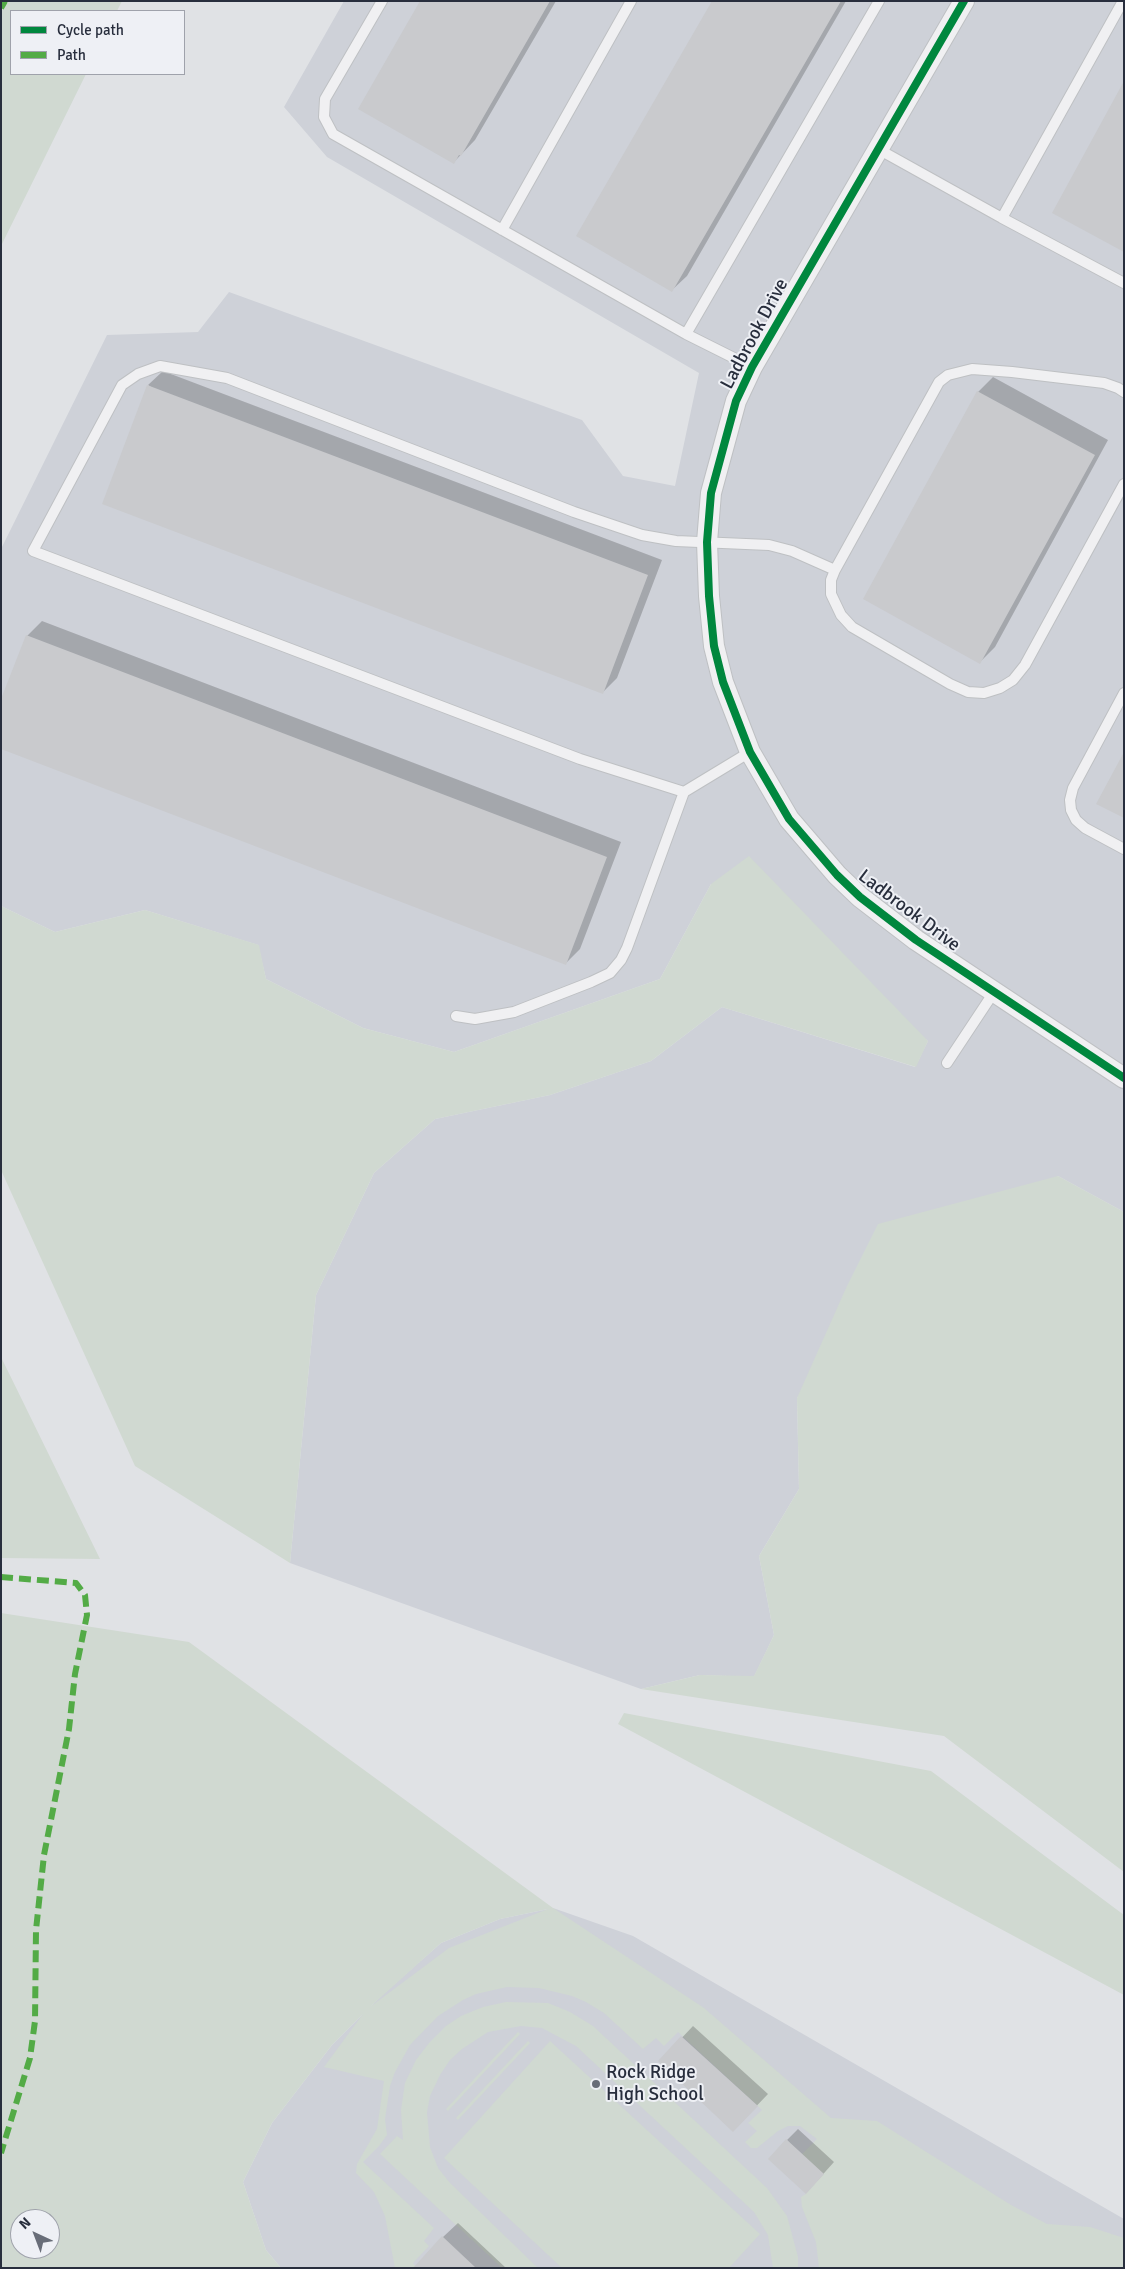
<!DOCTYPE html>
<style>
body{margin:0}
#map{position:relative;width:1125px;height:2269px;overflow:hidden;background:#e0e2e5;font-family:Signika,sans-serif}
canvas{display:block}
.frame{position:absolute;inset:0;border:2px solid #282e3d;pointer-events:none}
.legend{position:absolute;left:10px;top:10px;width:175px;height:65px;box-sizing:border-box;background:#eef0f5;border:1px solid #9fa2ab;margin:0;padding:6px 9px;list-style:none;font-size:15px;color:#282e3d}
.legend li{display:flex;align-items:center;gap:10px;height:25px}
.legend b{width:25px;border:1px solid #9fa2ab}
.north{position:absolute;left:10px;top:2209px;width:50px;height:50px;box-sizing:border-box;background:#eef0f5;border:1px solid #9fa2ab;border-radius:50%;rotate:317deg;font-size:14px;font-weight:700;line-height:20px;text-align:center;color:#282e3d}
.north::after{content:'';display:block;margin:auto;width:18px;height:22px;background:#686d78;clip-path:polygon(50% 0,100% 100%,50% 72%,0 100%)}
</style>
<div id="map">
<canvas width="1125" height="2269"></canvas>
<div class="frame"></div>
<ul class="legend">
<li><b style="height:6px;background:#00873e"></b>Cycle path</li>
<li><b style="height:6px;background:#53ab46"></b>Path</li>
</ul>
<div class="north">N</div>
</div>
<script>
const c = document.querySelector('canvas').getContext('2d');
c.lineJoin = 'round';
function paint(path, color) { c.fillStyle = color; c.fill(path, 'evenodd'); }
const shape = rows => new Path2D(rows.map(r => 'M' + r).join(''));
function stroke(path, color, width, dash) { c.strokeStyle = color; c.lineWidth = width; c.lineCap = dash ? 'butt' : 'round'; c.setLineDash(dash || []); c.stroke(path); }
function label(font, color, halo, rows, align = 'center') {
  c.font = font + ' Signika,sans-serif'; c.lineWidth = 4; c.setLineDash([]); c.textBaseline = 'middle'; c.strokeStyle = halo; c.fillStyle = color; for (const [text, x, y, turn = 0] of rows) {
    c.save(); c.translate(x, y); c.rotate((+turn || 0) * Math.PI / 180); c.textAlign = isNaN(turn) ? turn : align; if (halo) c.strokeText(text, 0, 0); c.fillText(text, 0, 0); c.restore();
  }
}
paint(shape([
 [344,1,1124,1,1124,1212,1058,1176,797,1398,799,1489,759,1556,774,1635,754,1677,700,1675,641,1689,290,1563,316,1295,374,1173,435,1119,550,1095,651,1061,722,1007,915,1067,928,1041,711,884,660,979,454,1052,363,1028,266,979,258,945,145,910,55,932,1,906,1,549,107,335,198,332,229,292,582,420,623,476,675,486,699,373,327,157,284,107],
 [553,1908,633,1936,1124,2219,1124,2268,281,2268,266,2250,243,2182,272,2123,332,2045,385,1992,441,1943,500,1919]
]), '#ced1d8');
paint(shape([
 [1,1,122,1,117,11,11,11,11,74,86,74,1,246],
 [749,856,928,1041,916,1067,722,1007,651,1061,550,1095,435,1119,374,1173,316,1295,290,1563,135,1466,1,1170,1,906,55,932,145,910,259,945,266,979,363,1028,454,1052,660,979,711,884],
 [1058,1176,1124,1212,1124,1872,944,1736,641,1689,700,1675,754,1676,774,1635,759,1556,799,1489,797,1398,847,1286,878,1224],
 [1,1357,100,1559,1,1558],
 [1,1613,189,1642,553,1908,704,2008,831,2118,877,2121,1011,2205,1047,2224,1090,2227,1124,2238,1124,2268,819,2268,816,2242,802,2207,801,2197,806,2194,802,2154,817,2139,800,2126,788,2126,778,2131,757,2148,751,2148,745,2142,757,2131,748,2123,762,2110,678,2032,664,2046,656,2038,643,2049,604,2013,586,2002,572,1996,539,1988,507,1987,476,1994,463,2000,438,2016,410,2045,395,2072,390,2086,385,2119,387,2135,379,2146,363,2162,434,2228,424,2241,429,2246,413,2263,417,2268,395,2268,385,2216,374,2192,356,2173,357,2164,377,2129,384,2081,324,2067,363,2014,332,2045,272,2123,243,2182,266,2250,281,2268,1,2268],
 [548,1909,449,1948,370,2007,441,1943,500,1919],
 [20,2219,50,2219,50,2249,20,2249],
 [624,1713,931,1771,1124,1915,1124,1995,618,1724],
 [506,2002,548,2003,570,2012,593,2026,767,2188,787,2216,798,2257,798,2268,773,2268,768,2235,754,2212,576,2046,542,2028,521,2026,488,2032,462,2049,450,2060,440,2075,430,2096,427,2112,430,2147,438,2168,450,2183,538,2268,502,2268,380,2154,397,2136,403,2140,401,2110,405,2083,416,2060,429,2043,446,2026,461,2016,483,2007],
 [518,2032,520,2034,448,2111,446,2109],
 [528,2041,530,2043,458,2120,456,2118],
 [550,2041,760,2234,729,2268,562,2268,444,2158]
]), '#d0d9d1');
paint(shape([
 [422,1,556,1,475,140,454,162],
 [713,1,846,1,687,276,672,290],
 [163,371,662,560,617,678,602,693,148,385],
 [993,377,1108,440,995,647,980,662,978,392],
 [42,621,621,842,580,949,565,964,27,636],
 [693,2026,768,2094,744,2119,660,2061],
 [798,2129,834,2162,817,2181,787,2140],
 [458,2223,506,2268,429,2268,443,2237]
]), '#0003');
paint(shape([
 [420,1,550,1,461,156,459,155,454,164,358,109],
 [712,1,841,1,672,292,576,236],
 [1124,81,1124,252,1052,213],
 [147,385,648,575,603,694,102,504],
 [977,391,1095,455,980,664,863,599],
 [26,635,607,857,566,965,1,749,1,699],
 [1124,752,1124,818,1096,804],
 [681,2036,758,2106,733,2132,658,2061],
 [786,2139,824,2174,806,2194,768,2159],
 [442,2236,476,2268,413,2268]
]), '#c9cacd');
const service = shape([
 [382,1,325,99,324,117,333,134,686,334,752,367],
 [878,149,1002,218,1123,1],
 [1002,218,1124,283],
 [502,230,631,1],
 [686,334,879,1],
 [1124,392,1118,388,1104,383,1012,372,972,369,948,375,939,382,835,570,831,580,831,594,841,615,852,627,950,684,968,692,984,693,1000,688,1013,680,1025,665,1124,484],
 [1124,693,1073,788,1070,800,1071,810,1076,820,1085,828,1124,849],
 [684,792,580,759,33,551,122,385,138,374,160,366,227,378,574,512,642,535,676,541,769,545,792,551,835,570],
 [456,1016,475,1019,514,1012,591,982,610,973,621,960,627,948,684,792,750,752],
 [947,1063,994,992]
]);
const minor = shape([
 [964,1,752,367,736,401,711,493,707,542,709,596,714,646,723,682,750,752,789,819,837,875,860,897,916,940,1124,1078]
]);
stroke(service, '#bec0c3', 12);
stroke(minor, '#bec0c3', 22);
stroke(service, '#f0f0f2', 10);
stroke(minor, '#f0f0f2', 20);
stroke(shape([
 [1,8,5,1],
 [1,1577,76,1583,85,1595,87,1615,75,1674,69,1729,44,1855,36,1930,35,2021,30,2058,1,2153]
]), '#53ab46', 6, [12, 6]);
stroke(shape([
 [964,1,752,367,736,401,711,493,707,542,709,596,714,646,723,682,750,752,789,819,837,875,860,897,916,940,1124,1078]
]), '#00873e', 8);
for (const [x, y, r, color] of [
 [596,2084,5,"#686d78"]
]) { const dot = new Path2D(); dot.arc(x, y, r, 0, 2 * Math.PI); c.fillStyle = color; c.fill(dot); stroke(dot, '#eef0f5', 2); }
label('19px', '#282e3d', '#eef0f5', [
 ["Ladbrook Drive",755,334,-62],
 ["Ladbrook Drive",909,911,37]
]);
label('19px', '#282e3d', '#eef0f5', [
 ["Rock Ridge",606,2073],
 ["High School",606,2095]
], 'left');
</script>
